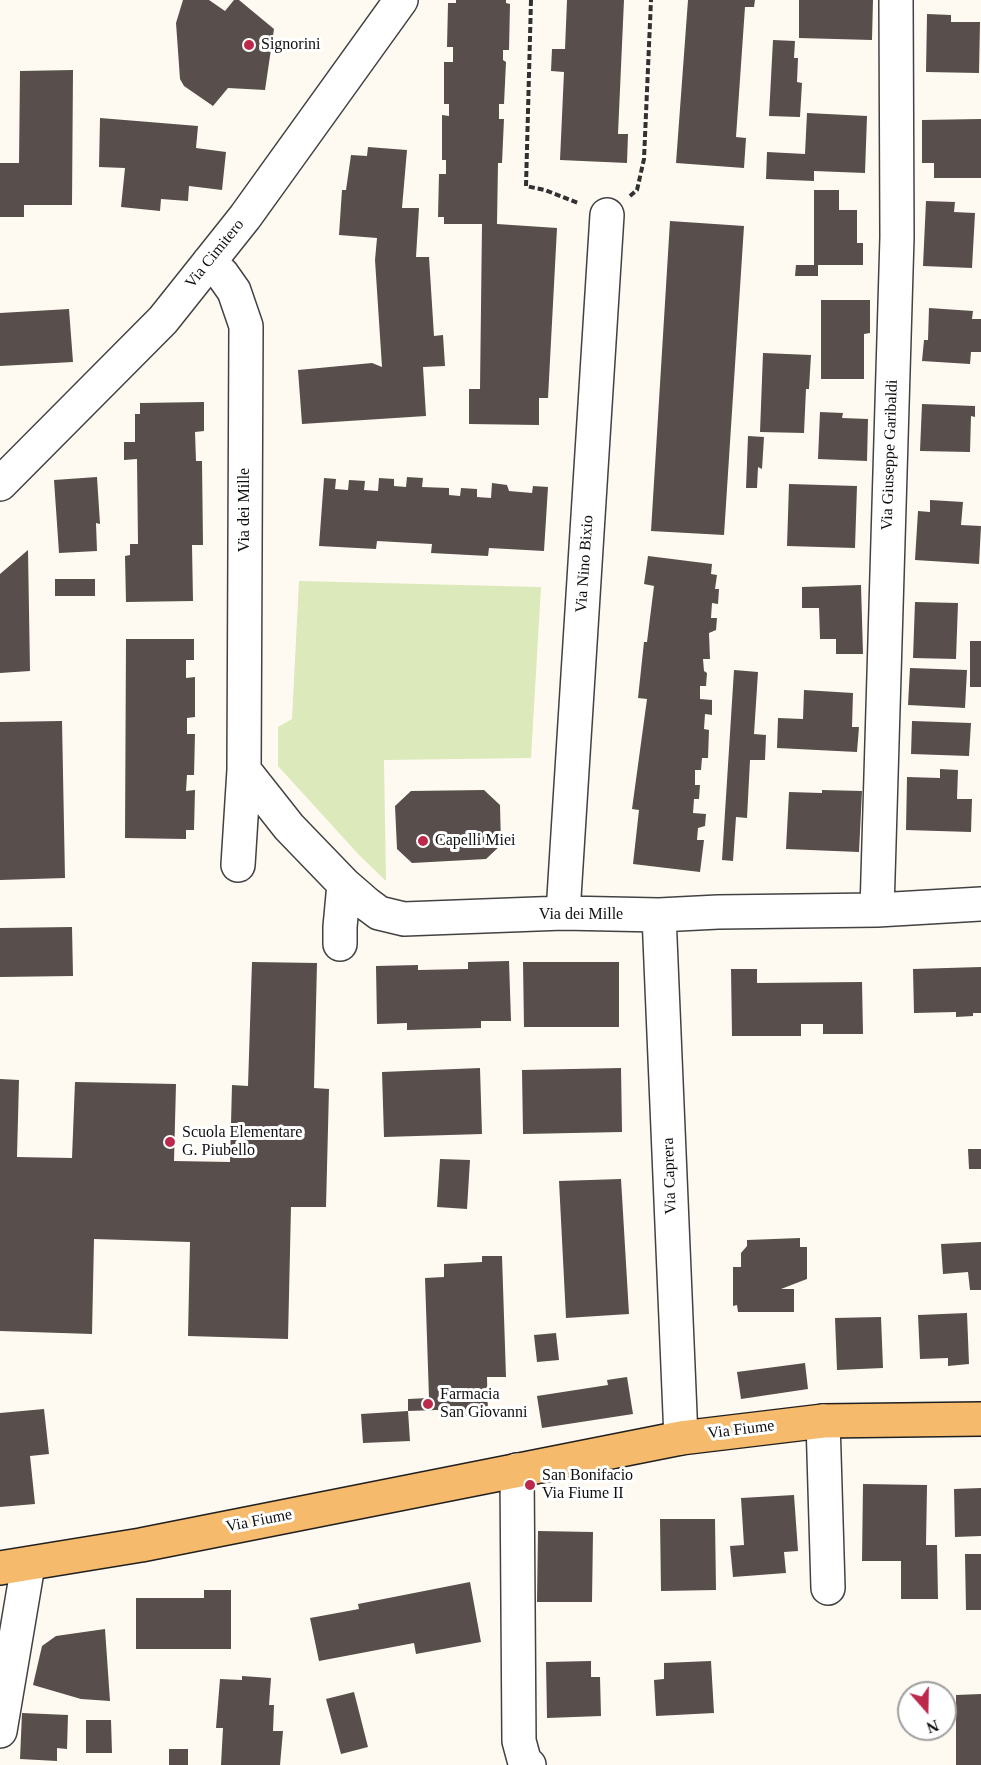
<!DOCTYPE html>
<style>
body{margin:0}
#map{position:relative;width:981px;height:1765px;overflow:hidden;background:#fffaf1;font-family:Georgia,serif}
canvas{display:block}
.north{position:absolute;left:897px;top:1681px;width:60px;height:60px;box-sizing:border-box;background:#fff;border:2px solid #9f9f9f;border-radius:50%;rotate:160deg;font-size:16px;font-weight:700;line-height:24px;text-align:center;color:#0f0f0f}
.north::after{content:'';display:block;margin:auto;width:21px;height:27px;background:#bd294b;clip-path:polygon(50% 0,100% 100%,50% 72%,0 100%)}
</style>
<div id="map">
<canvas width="981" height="1765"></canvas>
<div class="north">N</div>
</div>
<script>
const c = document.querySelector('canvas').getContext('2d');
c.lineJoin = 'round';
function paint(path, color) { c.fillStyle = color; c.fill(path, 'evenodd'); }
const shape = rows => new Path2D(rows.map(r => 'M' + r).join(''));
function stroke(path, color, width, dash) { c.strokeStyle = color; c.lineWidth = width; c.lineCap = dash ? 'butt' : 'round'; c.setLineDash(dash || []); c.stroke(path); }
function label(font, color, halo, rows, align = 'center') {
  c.font = font + ' Georgia,serif'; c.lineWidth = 6; c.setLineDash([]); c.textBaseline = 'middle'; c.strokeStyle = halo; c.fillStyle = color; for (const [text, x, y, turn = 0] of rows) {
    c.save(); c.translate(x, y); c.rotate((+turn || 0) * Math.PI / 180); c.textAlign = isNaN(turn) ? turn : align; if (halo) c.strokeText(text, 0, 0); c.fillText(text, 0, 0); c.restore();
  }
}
paint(shape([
 [299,581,541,587,531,758,384,760,386,881,359,855,278,766,278,727,292,719]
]), '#dbe9bb');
paint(shape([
 [183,0,209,0,225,11,234,0,239,0,274,29,265,90,228,88,213,106,184,86,180,79,176,23],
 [456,0,506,0,506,3,510,4,509,50,503,50,503,60,506,62,504,104,499,104,499,119,504,119,502,163,498,163,497,224,557,228,548,398,539,398,539,425,469,424,469,389,480,389,482,224,444,224,444,217,438,217,439,174,446,174,446,160,442,160,442,115,449,116,449,104,444,104,444,62,453,62,453,47,447,47,448,3,456,3],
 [567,0,624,0,618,134,628,134,627,163,560,160,564,72,551,71,552,49,565,49],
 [688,0,755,0,754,7,745,7,736,137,746,138,744,168,676,163],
 [799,0,873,0,872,40,799,38],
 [927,14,951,15,951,22,980,22,979,73,926,72],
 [773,40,795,41,794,58,798,58,797,82,802,83,800,117,769,116],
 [73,70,72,205,24,205,24,217,0,217,0,163,19,163,20,71],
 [807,113,867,116,865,173,814,171,814,181,766,179,767,152,805,154],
 [100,118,198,126,196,148,226,152,222,190,189,186,188,201,161,199,160,211,121,207,125,168,99,167],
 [981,119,981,178,934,178,934,163,922,163,922,120],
 [368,147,407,150,402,208,419,208,416,257,429,257,434,336,443,335,445,366,423,367,426,416,302,424,298,370,372,363,382,367,375,260,377,238,339,235,342,190,346,190,351,155,367,156],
 [814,190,839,190,839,210,857,210,857,243,863,243,863,265,818,265,818,276,795,276,796,265,814,265],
 [926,201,955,202,954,212,975,213,972,268,923,266],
 [670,221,744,226,724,535,651,531],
 [821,300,870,300,870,333,864,334,864,379,821,379],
 [929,308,973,311,972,319,981,319,981,352,971,352,970,364,922,361,924,340,928,340],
 [69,309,73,362,0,366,0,313],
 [763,353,811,355,809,389,806,389,804,433,760,432],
 [204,402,204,431,195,432,196,461,202,461,203,545,192,545,193,601,126,602,125,556,130,555,130,544,138,544,137,459,124,460,124,442,135,442,135,414,140,414,140,403],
 [922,404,975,406,975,417,971,416,970,452,920,451],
 [820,412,843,413,842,418,868,419,867,461,818,459],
 [748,436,764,437,762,469,758,467,757,488,746,488],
 [97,477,100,524,96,523,97,551,59,553,54,480],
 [407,477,423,478,422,487,449,488,449,495,460,496,461,488,477,489,477,497,491,498,492,483,507,485,509,491,532,493,533,486,548,487,544,551,489,548,488,556,431,553,432,544,377,541,376,549,319,546,324,478,336,479,335,489,348,490,349,480,365,481,364,490,378,491,379,478,394,479,394,486,406,487],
 [789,484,857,486,855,548,787,546],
 [930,500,963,502,961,525,981,526,979,564,915,560,918,511,930,512],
 [28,550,30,671,0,673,0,574],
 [648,556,712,564,711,574,717,575,715,589,719,589,718,604,712,603,711,618,717,618,716,630,709,633,710,659,703,659,704,671,707,673,706,686,700,686,700,699,712,700,712,715,705,714,704,729,709,730,708,758,702,758,701,770,695,770,695,785,700,785,699,799,694,799,693,813,706,814,705,826,698,828,697,840,704,840,700,872,633,864,639,810,632,809,647,699,638,698,644,642,647,642,654,586,644,584],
 [55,579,95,579,95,596,55,596],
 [861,585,863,654,836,654,836,639,820,639,819,608,802,608,802,587],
 [915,602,958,603,956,659,913,658],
 [126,639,194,639,194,660,186,660,186,678,195,677,195,717,187,718,187,734,195,734,194,775,187,775,186,791,195,790,194,830,186,830,186,839,125,838],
 [970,641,981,641,981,687,970,687],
 [910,668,967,670,965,708,908,705],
 [734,670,758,672,754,734,766,735,765,760,750,760,747,818,736,817,733,861,722,860],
 [804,690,853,693,852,727,859,727,857,752,777,748,778,718,803,719],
 [62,721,65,878,0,880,0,722],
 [912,721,971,723,969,756,911,754],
 [940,769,958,770,957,799,972,799,971,832,906,830,907,777,940,778],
 [484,790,500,805,501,845,486,859,412,863,397,849,395,806,411,791],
 [822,790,862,791,859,852,786,849,789,792,822,793],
 [72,927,73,976,0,977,0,928],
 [509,961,511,1021,481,1021,481,1028,407,1030,407,1023,377,1024,376,966,418,965,418,970,468,969,468,962],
 [252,962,317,963,314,1088,329,1089,326,1207,291,1207,288,1339,188,1336,190,1242,94,1239,92,1334,0,1331,0,1079,19,1080,17,1157,72,1158,75,1082,176,1084,174,1161,230,1162,232,1085,248,1086],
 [523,962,619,962,619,1027,524,1027],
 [981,967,981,1013,973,1013,973,1016,956,1017,956,1012,914,1013,913,969],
 [731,969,757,969,757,983,862,982,863,1034,823,1034,823,1024,801,1024,801,1036,732,1036],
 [480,1068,482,1134,384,1137,382,1072],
 [621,1068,622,1132,523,1134,522,1070],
 [968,1149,981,1149,981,1169,969,1169],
 [440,1159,470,1160,467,1209,437,1207],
 [621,1179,629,1314,566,1318,559,1181],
 [800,1238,800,1247,807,1247,807,1279,781,1289,794,1289,794,1312,738,1312,737,1305,733,1306,733,1267,741,1267,741,1253,747,1246,747,1240],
 [981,1242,981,1290,970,1290,968,1272,943,1274,941,1244],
 [482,1256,502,1256,506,1377,487,1377,488,1415,464,1416,464,1409,408,1411,408,1399,429,1398,425,1278,444,1277,444,1264,482,1262],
 [967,1313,969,1364,948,1366,948,1358,920,1359,918,1315],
 [881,1317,883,1368,837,1370,835,1318],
 [556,1333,559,1360,537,1362,534,1335],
 [805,1363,808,1389,741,1399,737,1372],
 [627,1377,633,1414,542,1428,537,1396,608,1385,607,1380],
 [44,1409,49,1454,30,1456,35,1504,0,1507,0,1413],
 [408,1411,410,1441,363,1443,361,1414],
 [863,1484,927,1485,926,1545,937,1545,938,1599,901,1599,901,1561,862,1561],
 [981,1488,981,1536,955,1537,954,1489],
 [794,1495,798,1551,784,1552,786,1573,733,1577,730,1546,744,1545,741,1498],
 [660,1519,715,1519,716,1590,661,1591],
 [538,1531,593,1532,592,1602,537,1602],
 [965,1554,981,1554,981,1610,966,1610],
 [470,1582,481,1642,416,1654,414,1643,319,1661,310,1618,359,1609,358,1604],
 [204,1590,231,1590,231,1649,136,1649,136,1598,204,1598],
 [105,1629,110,1701,81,1699,33,1685,42,1646,56,1636],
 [591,1661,591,1677,600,1677,601,1716,547,1718,546,1662],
 [711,1661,714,1713,656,1716,654,1680,664,1679,664,1663],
 [242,1676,271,1678,269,1705,274,1705,273,1731,283,1731,280,1765,221,1765,223,1728,216,1728,220,1679,242,1680],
 [354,1692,368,1747,341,1754,326,1699],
 [981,1694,981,1765,956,1765,956,1695],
 [22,1713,68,1715,67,1749,57,1748,57,1761,20,1759],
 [86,1720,111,1720,112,1753,86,1753],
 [169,1749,188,1749,188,1765,169,1765]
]), '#584e4b');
const minor = shape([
 [209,262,222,274,234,291,246,326,244,770,289,827,344,884,367,904,379,913,404,919,563,913,659,915,718,912,877,910,981,904],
 [0,484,163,320,245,217,401,0],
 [238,865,244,770],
 [877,910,897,237,896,0],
 [563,913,607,215],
 [659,915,681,1438],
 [340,944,340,927,344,884],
 [823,1421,828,1588],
 [517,1470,519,1741,525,1763,529,1765],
 [0,1731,28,1565]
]);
const major = shape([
 [0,1568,141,1545,681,1438,823,1421,981,1419]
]);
stroke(minor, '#424242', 36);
stroke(major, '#202020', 36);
stroke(shape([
 [531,0,526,186,545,190,578,203],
 [630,196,637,190,644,159,651,0]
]), '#313131', 4, [6, 3]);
stroke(minor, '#fff', 33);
stroke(major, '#f5ba6b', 33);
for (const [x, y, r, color] of [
 [249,45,6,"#bd294b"],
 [423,841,6,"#bd294b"],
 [170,1142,6,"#bd294b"],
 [428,1404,6,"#bd294b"],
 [530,1485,6,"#bd294b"]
]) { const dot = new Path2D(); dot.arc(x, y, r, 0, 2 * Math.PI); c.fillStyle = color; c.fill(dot); stroke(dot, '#fff', 2); }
label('16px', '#0f0f0f', '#fff', [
 ["Signorini",261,45],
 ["Capelli Miei",435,841],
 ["Scuola Elementare",182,1133],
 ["G. Piubello",182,1151],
 ["Farmacia",440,1395],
 ["San Giovanni",440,1413],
 ["San Bonifacio",542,1476],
 ["Via Fiume II",542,1494]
], 'left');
label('16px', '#0f0f0f', '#fff', [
 ["Via Cimitero",215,254,-51],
 ["Via Giuseppe Garibaldi",890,455,-88],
 ["Via dei Mille",245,510,-90],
 ["Via Nino Bixio",585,564,-86],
 ["Via dei Mille",581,915],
 ["Via Caprera",670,1176,-92],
 ["Via Fiume",741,1430,-7],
 ["Via Fiume",259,1521,-11]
]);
</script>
